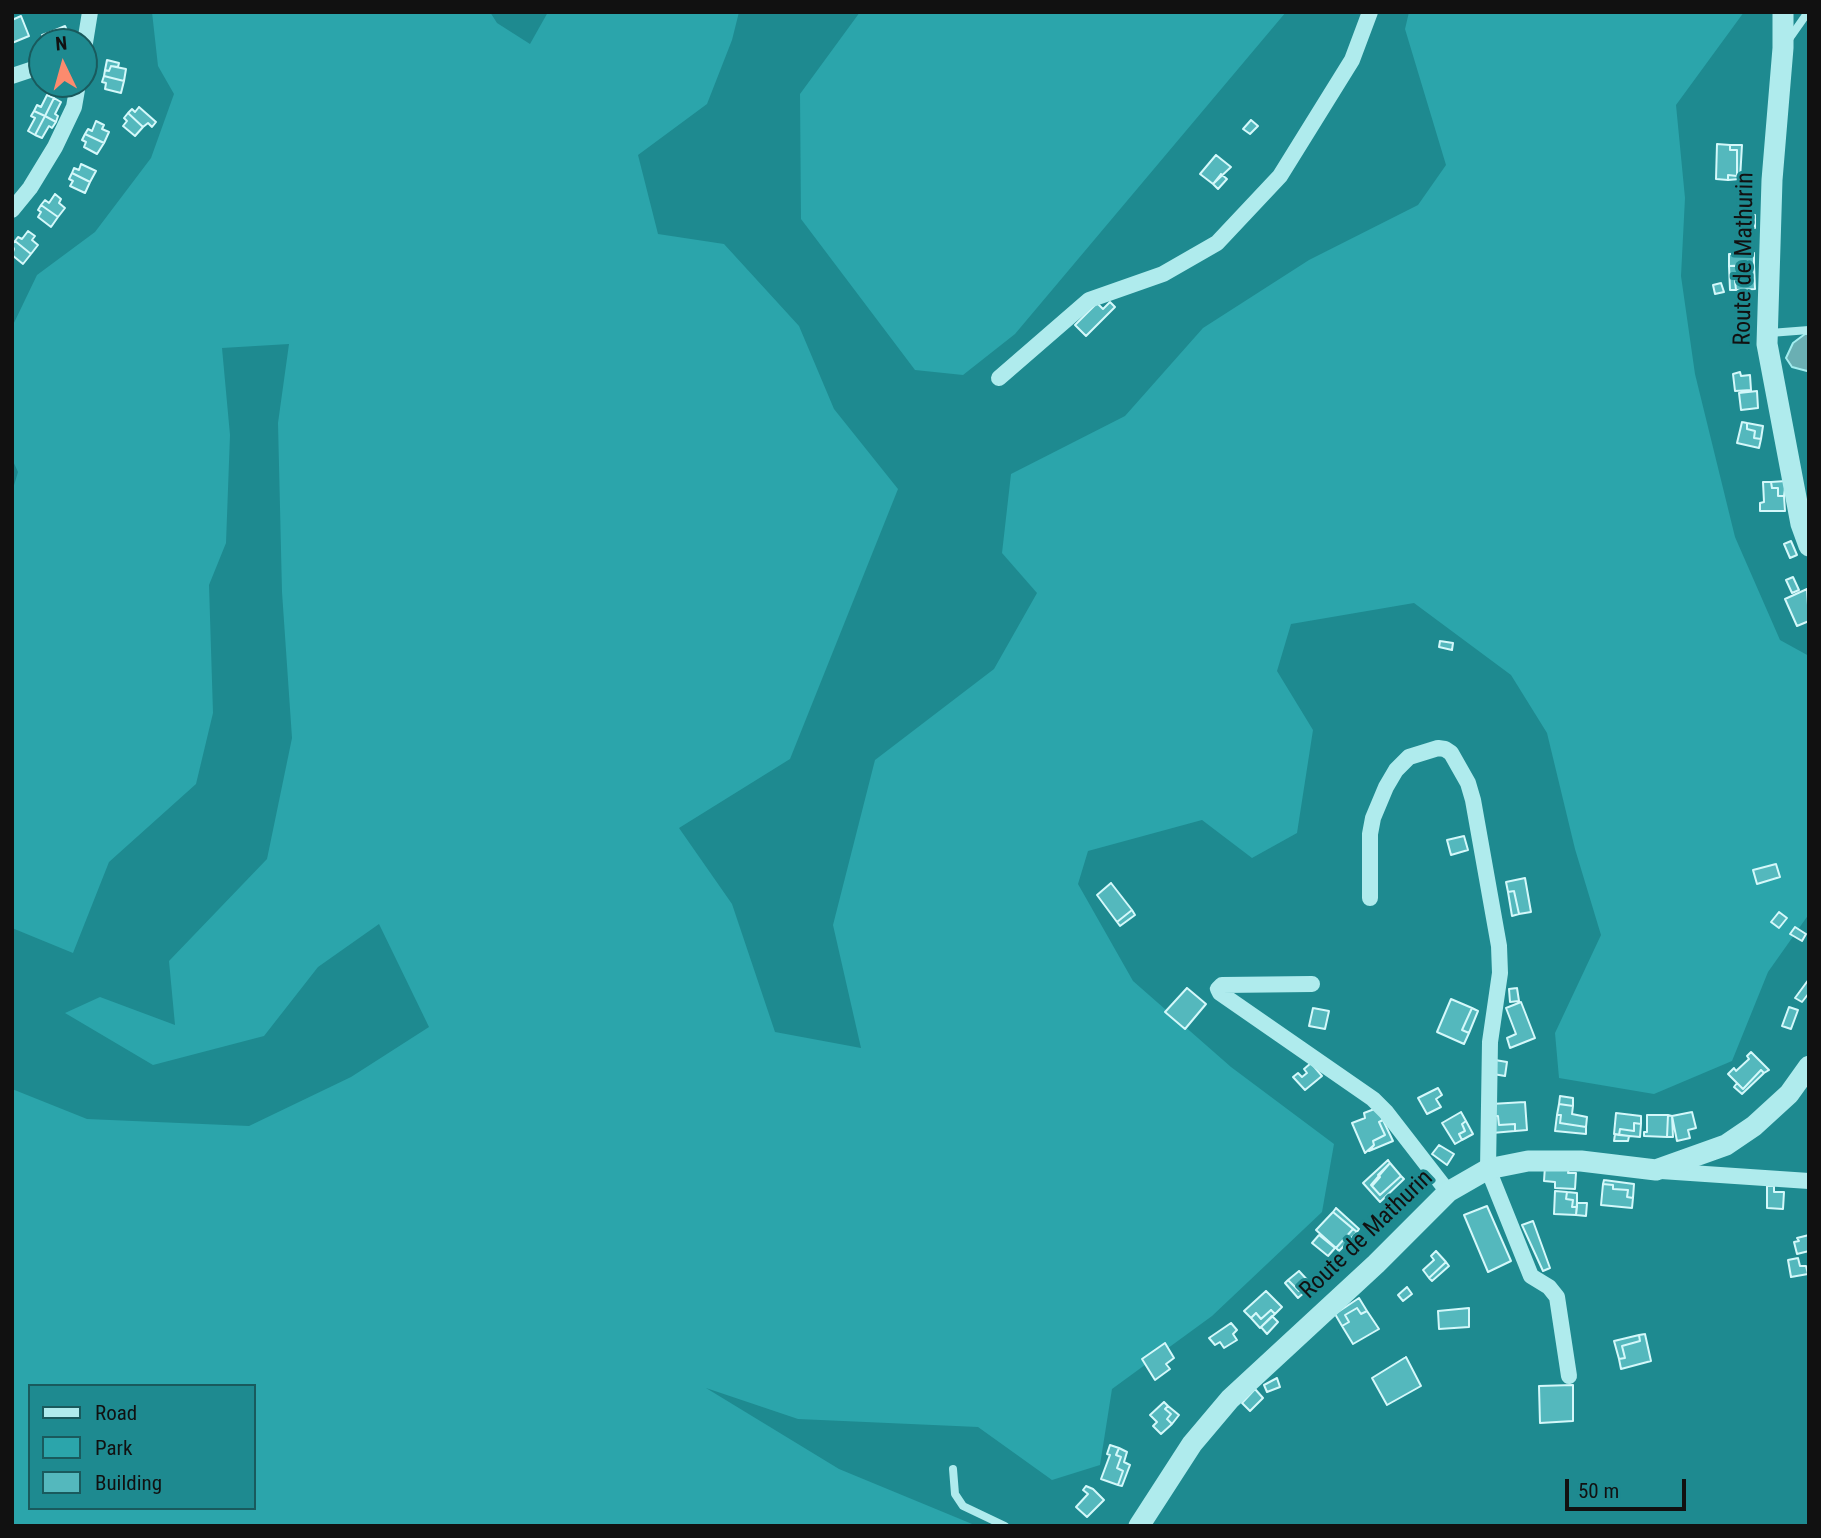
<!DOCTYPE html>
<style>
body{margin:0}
#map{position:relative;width:1821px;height:1538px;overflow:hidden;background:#1e8a90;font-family:"Roboto Condensed",sans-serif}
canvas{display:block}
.frame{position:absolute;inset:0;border:14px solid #111;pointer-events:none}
.legend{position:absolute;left:28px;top:1384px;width:228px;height:126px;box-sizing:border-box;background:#1e8a90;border:2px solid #195a5d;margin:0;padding:9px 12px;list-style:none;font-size:21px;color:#111}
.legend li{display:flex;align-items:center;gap:14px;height:35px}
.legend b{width:35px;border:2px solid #195a5d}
.north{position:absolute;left:28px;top:28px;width:70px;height:70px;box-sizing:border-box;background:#1e8a90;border:2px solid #195a5d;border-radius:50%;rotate:355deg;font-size:19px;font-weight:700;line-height:28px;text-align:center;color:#111}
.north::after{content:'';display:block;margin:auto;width:24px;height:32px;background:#fc8b6e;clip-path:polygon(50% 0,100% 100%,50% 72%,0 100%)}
.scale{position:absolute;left:1565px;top:1479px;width:121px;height:32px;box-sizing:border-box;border:4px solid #111;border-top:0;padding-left:9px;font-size:21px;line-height:24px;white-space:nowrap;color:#111;-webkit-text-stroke:5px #1e8a90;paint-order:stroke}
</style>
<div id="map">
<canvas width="1821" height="1538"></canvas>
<div class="frame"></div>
<ul class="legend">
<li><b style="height:9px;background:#afebed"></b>Road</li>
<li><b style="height:19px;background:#2ba5ab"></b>Park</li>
<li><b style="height:19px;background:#54b8bd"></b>Building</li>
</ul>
<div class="north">N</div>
<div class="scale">50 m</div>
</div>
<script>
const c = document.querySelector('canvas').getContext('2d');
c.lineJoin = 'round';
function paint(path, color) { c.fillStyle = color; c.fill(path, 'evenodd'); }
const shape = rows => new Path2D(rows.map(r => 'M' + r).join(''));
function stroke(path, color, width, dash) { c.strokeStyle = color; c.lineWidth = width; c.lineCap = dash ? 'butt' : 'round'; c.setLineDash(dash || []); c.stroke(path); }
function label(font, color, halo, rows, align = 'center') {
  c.font = font + ' "Roboto Condensed",sans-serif'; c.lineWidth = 6; c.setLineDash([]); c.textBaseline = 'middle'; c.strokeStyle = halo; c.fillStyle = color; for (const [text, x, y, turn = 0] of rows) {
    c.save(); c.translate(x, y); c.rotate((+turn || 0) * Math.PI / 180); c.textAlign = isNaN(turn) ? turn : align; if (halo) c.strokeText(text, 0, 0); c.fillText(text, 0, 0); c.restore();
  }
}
paint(shape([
 [152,12,490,12,497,23,530,44,548,12,739,12,732,40,707,104,638,155,658,234,724,244,799,326,834,409,898,489,790,759,679,828,732,904,775,1032,861,1048,833,925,875,760,994,669,1037,593,1002,553,1011,474,1125,416,1203,328,1309,260,1418,205,1446,165,1405,29,1409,12,1744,12,1676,105,1685,198,1681,276,1695,374,1735,537,1780,640,1809,656,1809,914,1768,972,1732,1061,1654,1094,1559,1078,1555,1033,1601,935,1575,849,1547,733,1511,675,1414,603,1291,624,1277,671,1313,730,1297,833,1252,858,1202,820,1088,851,1078,884,1133,981,1231,1067,1334,1144,1322,1212,1212,1316,1112,1389,1100,1465,1052,1480,978,1427,798,1419,706,1388,839,1469,977,1526,12,1526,12,1089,87,1119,249,1126,351,1077,429,1027,379,924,318,967,264,1036,153,1065,65,1013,100,997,175,1025,169,961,267,859,292,738,282,592,278,423,289,344,222,348,230,435,226,543,209,585,213,713,196,784,109,862,73,953,12,928,12,492,18,472,12,459,12,327,37,275,95,232,151,158,174,94,158,66],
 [30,1386,254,1386,254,1508,30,1508],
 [860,12,1286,12,1015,334,963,375,915,370,801,219,800,94]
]), '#2ba5ab');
const water = shape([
 [1805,334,1809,334,1809,370,1807,371,1792,367,1786,358,1793,343,1805,334]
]);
paint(water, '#6aafb3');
stroke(water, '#a2edef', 2);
const building = shape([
 [21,16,29,36,12,43,12,20,21,16],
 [65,26,68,33,72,32,75,39,58,42,53,31,65,26],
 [53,31,58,42,45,42,42,35,53,31],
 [107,60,119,63,118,67,111,66,109,71,105,70,107,60],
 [111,66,126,69,124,81,104,76,105,70,109,71,111,66],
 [104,76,124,81,121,93,105,89,106,83,102,82,104,76],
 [47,95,54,98,45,116,34,111,37,105,41,107,47,95],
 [54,98,61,102,55,114,58,116,56,122,45,116,54,98],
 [139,107,156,122,152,127,148,123,143,127,128,113,132,109,135,112,139,107],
 [34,111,45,116,35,135,28,131,35,118,31,116,34,111],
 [128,113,143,127,135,136,123,126,127,121,124,118,128,113],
 [45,116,56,122,52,128,49,126,42,138,35,135,45,116],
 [1251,120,1258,126,1250,134,1243,129,1251,120],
 [96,121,104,125,102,129,109,132,104,143,85,134,88,129,92,131,96,121],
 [85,134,104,143,97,154,84,147,86,142,82,140,85,134],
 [1717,144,1730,145,1730,150,1737,150,1737,176,1728,175,1728,180,1716,179,1717,144],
 [1730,145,1742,145,1740,179,1728,180,1728,175,1737,176,1737,150,1730,150,1730,145],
 [1216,155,1231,167,1213,184,1200,174,1216,155],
 [81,164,96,171,90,182,72,173,74,168,79,170,81,164],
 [72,173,90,182,85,193,70,186,73,181,69,179,72,173],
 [1221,174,1227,179,1218,189,1213,184,1221,174],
 [55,194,61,199,59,203,65,208,58,217,41,205,45,200,49,203,55,194],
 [41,205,58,217,51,227,38,217,41,212,38,210,41,205],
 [1740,213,1755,215,1755,228,1739,227,1740,213],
 [28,231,35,236,32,240,38,245,31,254,15,241,18,237,22,239,28,231],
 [15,241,31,254,23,264,12,255,14,249,12,244,15,241],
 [1754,253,1754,265,1729,266,1729,254,1754,253],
 [1747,265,1754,265,1755,289,1736,290,1735,281,1748,280,1747,265],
 [1747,266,1748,280,1735,281,1736,290,1730,290,1729,266,1747,266],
 [1721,283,1724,292,1715,294,1713,285,1721,283],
 [1110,302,1115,307,1086,336,1075,325,1097,303,1103,309,1110,302],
 [1740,372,1741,376,1750,375,1751,390,1735,391,1733,374,1740,372],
 [1757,391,1758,408,1741,410,1739,393,1757,391],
 [1742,422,1747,423,1747,429,1755,431,1754,438,1761,439,1759,448,1737,443,1742,422],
 [1747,423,1763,426,1761,439,1754,438,1755,431,1747,429,1747,423],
 [1786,481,1784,496,1778,496,1778,488,1772,488,1771,482,1786,481],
 [1763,482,1771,482,1772,488,1778,488,1778,496,1784,496,1785,511,1760,511,1760,503,1764,502,1763,482],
 [1791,541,1797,555,1790,558,1784,544,1791,541],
 [1793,577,1799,590,1792,593,1786,580,1793,577],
 [1807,589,1809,621,1797,626,1785,599,1807,589],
 [1440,641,1453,643,1452,650,1439,647,1440,641],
 [1464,836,1468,850,1451,855,1447,840,1464,836],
 [1776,864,1780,877,1757,884,1753,870,1776,864],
 [1525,878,1531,912,1519,914,1514,891,1508,892,1506,882,1525,878],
 [1111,883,1132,910,1117,922,1097,895,1111,883],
 [1514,891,1519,914,1512,916,1508,892,1514,891],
 [1132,910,1135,915,1120,926,1117,922,1132,910],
 [1779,912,1787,918,1779,928,1771,922,1779,912],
 [1795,927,1806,934,1802,941,1790,934,1795,927],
 [1809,979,1809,993,1802,1002,1795,998,1809,979],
 [1187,988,1206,1004,1185,1029,1165,1012,1187,988],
 [1517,988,1519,1001,1510,1002,1509,989,1517,988],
 [1451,999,1472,1008,1462,1030,1469,1033,1464,1044,1437,1032,1451,999],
 [1521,1002,1535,1038,1510,1048,1507,1038,1516,1034,1506,1008,1521,1002],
 [1789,1007,1798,1010,1791,1029,1782,1026,1789,1007],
 [1313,1008,1329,1011,1325,1029,1309,1026,1313,1008],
 [1472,1008,1478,1011,1469,1033,1462,1030,1472,1008],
 [1751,1052,1769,1070,1764,1073,1761,1070,1743,1089,1728,1074,1734,1068,1736,1071,1749,1059,1747,1056,1751,1052],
 [1495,1060,1507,1062,1505,1076,1493,1074,1495,1060],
 [1311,1063,1322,1076,1305,1090,1293,1077,1298,1073,1302,1077,1307,1073,1304,1069,1311,1063],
 [1761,1070,1764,1073,1742,1094,1734,1087,1737,1083,1743,1089,1761,1070],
 [1438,1088,1442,1095,1436,1099,1441,1107,1427,1114,1418,1098,1438,1088],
 [1560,1096,1573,1098,1573,1106,1559,1104,1560,1096],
 [1525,1102,1527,1130,1515,1131,1515,1124,1499,1125,1498,1116,1491,1116,1491,1104,1525,1102],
 [1559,1104,1573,1106,1572,1114,1587,1117,1586,1127,1560,1123,1561,1115,1557,1115,1559,1104],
 [1377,1108,1383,1120,1379,1122,1385,1135,1373,1141,1374,1145,1365,1153,1352,1123,1365,1118,1364,1113,1377,1108],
 [1461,1112,1466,1121,1462,1124,1465,1131,1459,1134,1462,1140,1455,1144,1442,1123,1461,1112],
 [1692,1112,1696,1128,1688,1130,1690,1138,1677,1141,1672,1116,1692,1112],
 [1616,1113,1641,1116,1641,1124,1634,1123,1634,1131,1620,1129,1619,1135,1614,1134,1616,1113],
 [1557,1115,1561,1115,1560,1123,1586,1127,1586,1134,1555,1131,1557,1115],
 [1647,1115,1668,1115,1667,1137,1644,1136,1644,1132,1647,1132,1647,1115],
 [1668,1115,1672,1116,1673,1137,1667,1137,1668,1115],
 [1491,1116,1498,1116,1499,1125,1515,1124,1515,1131,1492,1133,1491,1116],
 [1383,1120,1393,1141,1369,1151,1374,1145,1373,1141,1385,1135,1379,1122,1383,1120],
 [1466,1121,1473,1134,1462,1140,1459,1134,1465,1131,1462,1124,1466,1121],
 [1634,1123,1641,1124,1640,1137,1619,1135,1620,1129,1634,1131,1634,1123],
 [1615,1134,1629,1136,1628,1141,1614,1141,1615,1134],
 [1439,1145,1454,1154,1447,1165,1432,1154,1439,1145],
 [1388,1160,1390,1163,1378,1175,1380,1177,1372,1186,1380,1195,1401,1176,1404,1179,1380,1202,1363,1183,1388,1160],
 [1390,1163,1401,1176,1380,1195,1371,1185,1390,1163],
 [1545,1166,1569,1168,1568,1173,1576,1173,1575,1189,1555,1188,1555,1182,1544,1181,1545,1166],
 [1604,1180,1634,1184,1633,1198,1627,1197,1628,1190,1613,1189,1613,1185,1603,1184,1604,1180],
 [1603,1184,1613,1185,1613,1189,1628,1190,1627,1197,1633,1198,1632,1208,1601,1205,1603,1184],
 [1767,1186,1774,1186,1774,1192,1784,1192,1783,1209,1767,1208,1767,1186],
 [1555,1191,1567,1192,1566,1199,1573,1200,1572,1207,1577,1207,1576,1215,1554,1214,1555,1191],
 [1567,1192,1577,1193,1577,1207,1572,1207,1573,1200,1566,1199,1567,1192],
 [1577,1203,1587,1203,1586,1216,1576,1215,1577,1203],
 [1487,1206,1511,1261,1488,1272,1464,1215,1487,1206],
 [1336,1208,1359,1229,1357,1232,1333,1212,1336,1208],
 [1333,1212,1353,1229,1336,1248,1316,1230,1333,1212],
 [1533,1221,1550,1268,1543,1271,1522,1225,1533,1221],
 [1353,1229,1357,1232,1339,1251,1336,1248,1353,1229],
 [1319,1235,1335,1248,1328,1256,1312,1243,1319,1235],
 [1809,1235,1809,1251,1797,1254,1794,1242,1799,1241,1797,1238,1809,1235],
 [1436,1251,1446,1262,1429,1278,1423,1270,1434,1260,1431,1256,1436,1251],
 [1798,1258,1800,1266,1806,1266,1808,1274,1791,1277,1788,1260,1798,1258],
 [1446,1262,1449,1266,1432,1281,1429,1278,1446,1262],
 [1299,1271,1312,1285,1306,1291,1303,1288,1299,1291,1288,1280,1299,1271],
 [1288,1280,1299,1291,1303,1288,1306,1291,1298,1298,1285,1283,1288,1280],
 [1407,1287,1412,1294,1403,1301,1398,1295,1407,1287],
 [1266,1291,1282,1307,1275,1314,1271,1310,1261,1319,1256,1313,1251,1318,1244,1311,1266,1291],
 [1359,1298,1367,1311,1361,1314,1357,1308,1345,1315,1349,1322,1342,1326,1335,1314,1359,1298],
 [1357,1308,1361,1314,1367,1311,1379,1329,1353,1344,1342,1326,1349,1322,1345,1315,1357,1308],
 [1469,1308,1469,1327,1439,1329,1438,1311,1469,1308],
 [1271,1310,1275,1314,1260,1328,1251,1318,1256,1313,1261,1319,1271,1310],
 [1272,1316,1278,1322,1267,1334,1261,1327,1272,1316],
 [1231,1323,1237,1330,1233,1334,1237,1340,1224,1348,1220,1342,1215,1345,1209,1338,1231,1323],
 [1645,1334,1651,1361,1621,1369,1619,1359,1625,1358,1622,1346,1640,1341,1639,1335,1645,1334],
 [1639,1335,1640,1341,1622,1346,1625,1358,1619,1359,1614,1341,1639,1335],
 [1165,1343,1174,1358,1166,1364,1170,1369,1155,1380,1142,1359,1165,1343],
 [1406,1357,1421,1386,1387,1405,1372,1378,1406,1357],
 [1277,1378,1280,1387,1267,1392,1264,1385,1277,1378],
 [1573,1385,1573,1421,1540,1423,1539,1386,1573,1385],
 [1255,1389,1263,1398,1250,1411,1242,1403,1255,1389],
 [1164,1402,1168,1406,1165,1409,1171,1414,1167,1419,1172,1424,1161,1434,1153,1426,1157,1422,1150,1415,1164,1402],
 [1168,1406,1179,1415,1172,1424,1167,1419,1171,1414,1165,1409,1168,1406],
 [1110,1445,1119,1448,1116,1455,1121,1457,1117,1468,1123,1471,1118,1485,1101,1479,1110,1455,1107,1454,1110,1445],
 [1119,1448,1127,1452,1124,1462,1130,1465,1122,1486,1118,1485,1123,1471,1117,1468,1121,1457,1116,1455,1119,1448],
 [1086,1486,1093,1489,1104,1500,1087,1517,1076,1507,1088,1494,1083,1490,1086,1486]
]);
paint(building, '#54b8bd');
stroke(building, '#d4f8fa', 2);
stroke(shape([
 [1787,42,1808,12],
 [1770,333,1809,330],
 [953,1469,955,1494,963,1506,1005,1526]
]), '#afebed', 8);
stroke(shape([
 [84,49,90,12],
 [12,76,42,66],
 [12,210,30,188,55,147,74,107,78,84],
 [999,378,1089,300,1163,274,1217,243,1280,176,1352,60,1370,12],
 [1370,898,1370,834,1373,818,1386,787,1396,770,1409,757,1438,748,1445,749,1451,753,1468,783,1473,800,1499,946,1500,973,1490,1042,1488,1169,1531,1276,1549,1287,1557,1297,1569,1376],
 [1312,984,1222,985,1218,989,1220,993,1373,1099,1386,1112,1448,1192],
 [1661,1171,1809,1181]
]), '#afebed', 16);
stroke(shape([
 [1783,12,1783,48,1772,180,1767,344,1801,524,1809,546],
 [1139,1526,1192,1444,1230,1399,1376,1264,1448,1192,1488,1169,1528,1161,1581,1161,1656,1170,1726,1145,1754,1126,1789,1094,1809,1066]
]), '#afebed', 21);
label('24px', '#111', '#1e8a90', [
 ["Route de Mathurin",1745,259,-89],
 ["Route de Mathurin",1367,1235,-44]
]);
</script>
